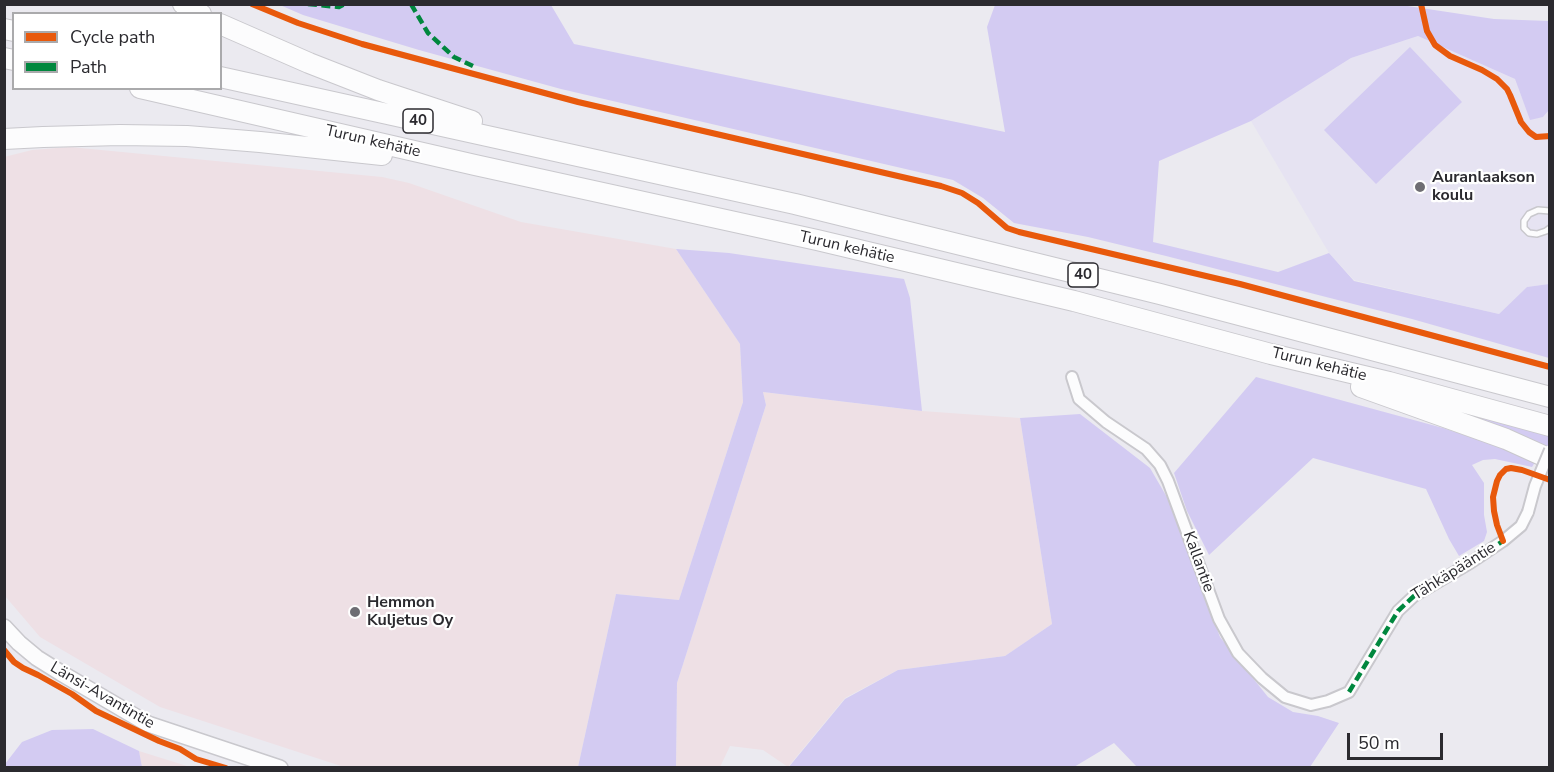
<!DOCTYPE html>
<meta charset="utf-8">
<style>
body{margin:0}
#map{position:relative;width:1554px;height:772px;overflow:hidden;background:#ebeaf0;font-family:"Nunito Sans",sans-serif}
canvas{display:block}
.frame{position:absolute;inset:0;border:6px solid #2b2a2f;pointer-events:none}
.legend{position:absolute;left:12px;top:12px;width:210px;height:78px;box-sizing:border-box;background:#fff;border:2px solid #aaaaac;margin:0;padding:8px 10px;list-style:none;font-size:18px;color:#2b2a2f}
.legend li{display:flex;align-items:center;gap:12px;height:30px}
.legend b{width:30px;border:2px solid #aaaaac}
.scale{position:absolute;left:1347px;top:733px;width:96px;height:27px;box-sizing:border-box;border:3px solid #2b2a2f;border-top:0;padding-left:8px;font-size:18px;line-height:21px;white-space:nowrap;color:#2b2a2f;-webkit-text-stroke:4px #fff;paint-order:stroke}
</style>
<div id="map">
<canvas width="1554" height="772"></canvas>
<div class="frame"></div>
<ul class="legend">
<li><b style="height:8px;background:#e8590c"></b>Cycle path</li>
<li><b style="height:8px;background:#00873e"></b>Path</li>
</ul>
<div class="scale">50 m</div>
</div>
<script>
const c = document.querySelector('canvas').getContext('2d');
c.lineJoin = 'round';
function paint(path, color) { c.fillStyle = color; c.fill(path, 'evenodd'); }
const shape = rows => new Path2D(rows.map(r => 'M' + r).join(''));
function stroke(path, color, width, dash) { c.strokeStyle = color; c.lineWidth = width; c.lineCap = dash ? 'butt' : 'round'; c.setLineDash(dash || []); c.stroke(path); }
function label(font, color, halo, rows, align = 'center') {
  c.font = font + ' "Nunito Sans",sans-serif'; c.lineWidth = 4.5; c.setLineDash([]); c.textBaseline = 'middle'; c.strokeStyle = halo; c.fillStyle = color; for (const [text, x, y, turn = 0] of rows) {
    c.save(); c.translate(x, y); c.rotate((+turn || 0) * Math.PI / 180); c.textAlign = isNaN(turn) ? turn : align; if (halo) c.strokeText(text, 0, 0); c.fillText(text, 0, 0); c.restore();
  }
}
paint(shape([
 [70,147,382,177,409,183,521,222,676,249,740,344,743,402,679,600,616,594,578,767,344,767,160,707,40,637,5,596,4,157,32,150],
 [763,392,922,411,1020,418,1052,624,1005,656,898,670,845,698,788,767,763,750,730,746,720,767,676,768,677,683,766,405],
 [139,751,190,767,142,767]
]), '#eee0e5');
paint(shape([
 [1418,36,1515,79,1530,119,1543,117,1549,110,1549,284,1527,287,1499,314,1354,280,1329,253,1251,121,1351,58]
]), '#e6e3f2');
paint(shape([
 [1401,5,1494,19,1549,21,1549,110,1543,117,1530,120,1515,79,1418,36,1351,58,1251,121,1159,161,1153,242,1278,272,1329,253,1354,281,1499,314,1527,287,1549,284,1549,358,1412,319,1166,256,1088,237,1014,223,983,198,953,180,561,89,419,50,303,15,280,5,551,5,574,44,1005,132,987,27,995,5],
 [1410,47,1462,102,1376,184,1324,130],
 [676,249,729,253,904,279,910,298,922,411,763,392,766,405,677,683,676,767,578,767,616,594,679,600,743,402,740,344],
 [1256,377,1443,428,1537,459,1532,467,1495,459,1483,460,1472,465,1484,483,1484,515,1487,532,1484,541,1459,556,1449,539,1426,489,1313,458,1209,555,1187,511,1174,473],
 [1446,407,1549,434,1549,451,1444,410],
 [1080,414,1150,468,1168,499,1220,637,1268,697,1293,712,1318,716,1339,723,1310,767,1137,767,1114,743,1074,767,788,768,845,699,898,670,1005,656,1052,624,1020,418],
 [93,729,139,751,142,767,5,767,5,764,22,742,52,730]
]), '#d3cbf2');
const lane = shape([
 [1550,211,1538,210,1529,214,1524,221,1524,228,1529,233,1537,234,1546,231,1550,228]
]);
const street = shape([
 [1072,377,1079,399,1106,422,1146,449,1160,465,1168,481,1219,619,1238,653,1262,678,1285,697,1311,705,1328,701,1349,692,1398,611,1414,596,1470,563,1503,541,1521,526,1528,512]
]);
const secondary = shape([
 [4,627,19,643,37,658,61,673,148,724,280,768]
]);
const highway = shape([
 [183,4,201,14],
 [220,24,309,63,378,90,472,121],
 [4,29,14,31],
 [4,58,14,60],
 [220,77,795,204,1160,294,1550,397],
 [140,88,475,165,817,240,1074,301,1271,354,1389,382,1550,426],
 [4,139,43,137,120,135,187,136,260,142,382,155],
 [1361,387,1506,439,1550,459]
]);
stroke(lane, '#c9c8cd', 8);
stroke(street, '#c9c8cd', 14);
stroke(secondary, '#c9c8cd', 18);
stroke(highway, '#c9c8cd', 22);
stroke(lane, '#fcfcfd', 5);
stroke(street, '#fcfcfd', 10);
stroke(secondary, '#fcfcfd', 15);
stroke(highway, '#fcfcfd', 20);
const streetBridge = shape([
 [1528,512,1535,486,1550,450]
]);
stroke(streetBridge, '#c9c8cd', 14, []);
stroke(streetBridge, '#fcfcfd', 10);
stroke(shape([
 [308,4,339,7,345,4],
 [411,4,428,33,454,57,475,67],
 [1349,692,1398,611,1414,596,1470,563,1503,541]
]), '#00873e', 4.5, [9, 4.5]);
stroke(shape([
 [252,4,298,23,362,44,578,102,941,186,962,193,978,203,1007,228,1019,232,1240,284,1550,367],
 [1421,4,1427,31,1435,45,1450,56,1482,70,1497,79,1507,89,1510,95,1521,122,1529,132,1536,137,1550,136],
 [1503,541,1497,525,1494,511,1493,497,1497,481,1500,475,1506,469,1511,468,1522,470,1550,480],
 [4,650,14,662,23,668,38,675,72,694,96,711,159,741,180,749,196,759,226,768]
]), '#e8590c', 6);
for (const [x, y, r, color] of [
 [1420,187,6,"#6e6d73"],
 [355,612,6,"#6e6d73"]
]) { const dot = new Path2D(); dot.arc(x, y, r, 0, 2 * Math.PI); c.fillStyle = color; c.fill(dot); stroke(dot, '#fff', 2); }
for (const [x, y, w] of [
 [418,121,30],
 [1083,275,30]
]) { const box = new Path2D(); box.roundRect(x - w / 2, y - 12, w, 24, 4.5); c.fillStyle = '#fff'; c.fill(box); stroke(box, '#2b2a2f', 1.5); }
label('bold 15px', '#2b2a2f', null, [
 ["40",418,121],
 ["40",1083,275]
]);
label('16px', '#2b2a2f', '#fff', [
 ["Turun kehätie",373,142,13],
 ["Turun kehätie",847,248,13],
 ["Turun kehätie",1319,365,14],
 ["Kallantie",1198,562,70],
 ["Tähkäpääntie",1454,572,-32],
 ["Länsi-Avantintie",102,696,30]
]);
label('bold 16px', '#2b2a2f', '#fff', [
 ["Auranlaakson",1432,178],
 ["koulu",1432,196],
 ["Hemmon",367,603],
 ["Kuljetus Oy",367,621]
], 'left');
</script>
